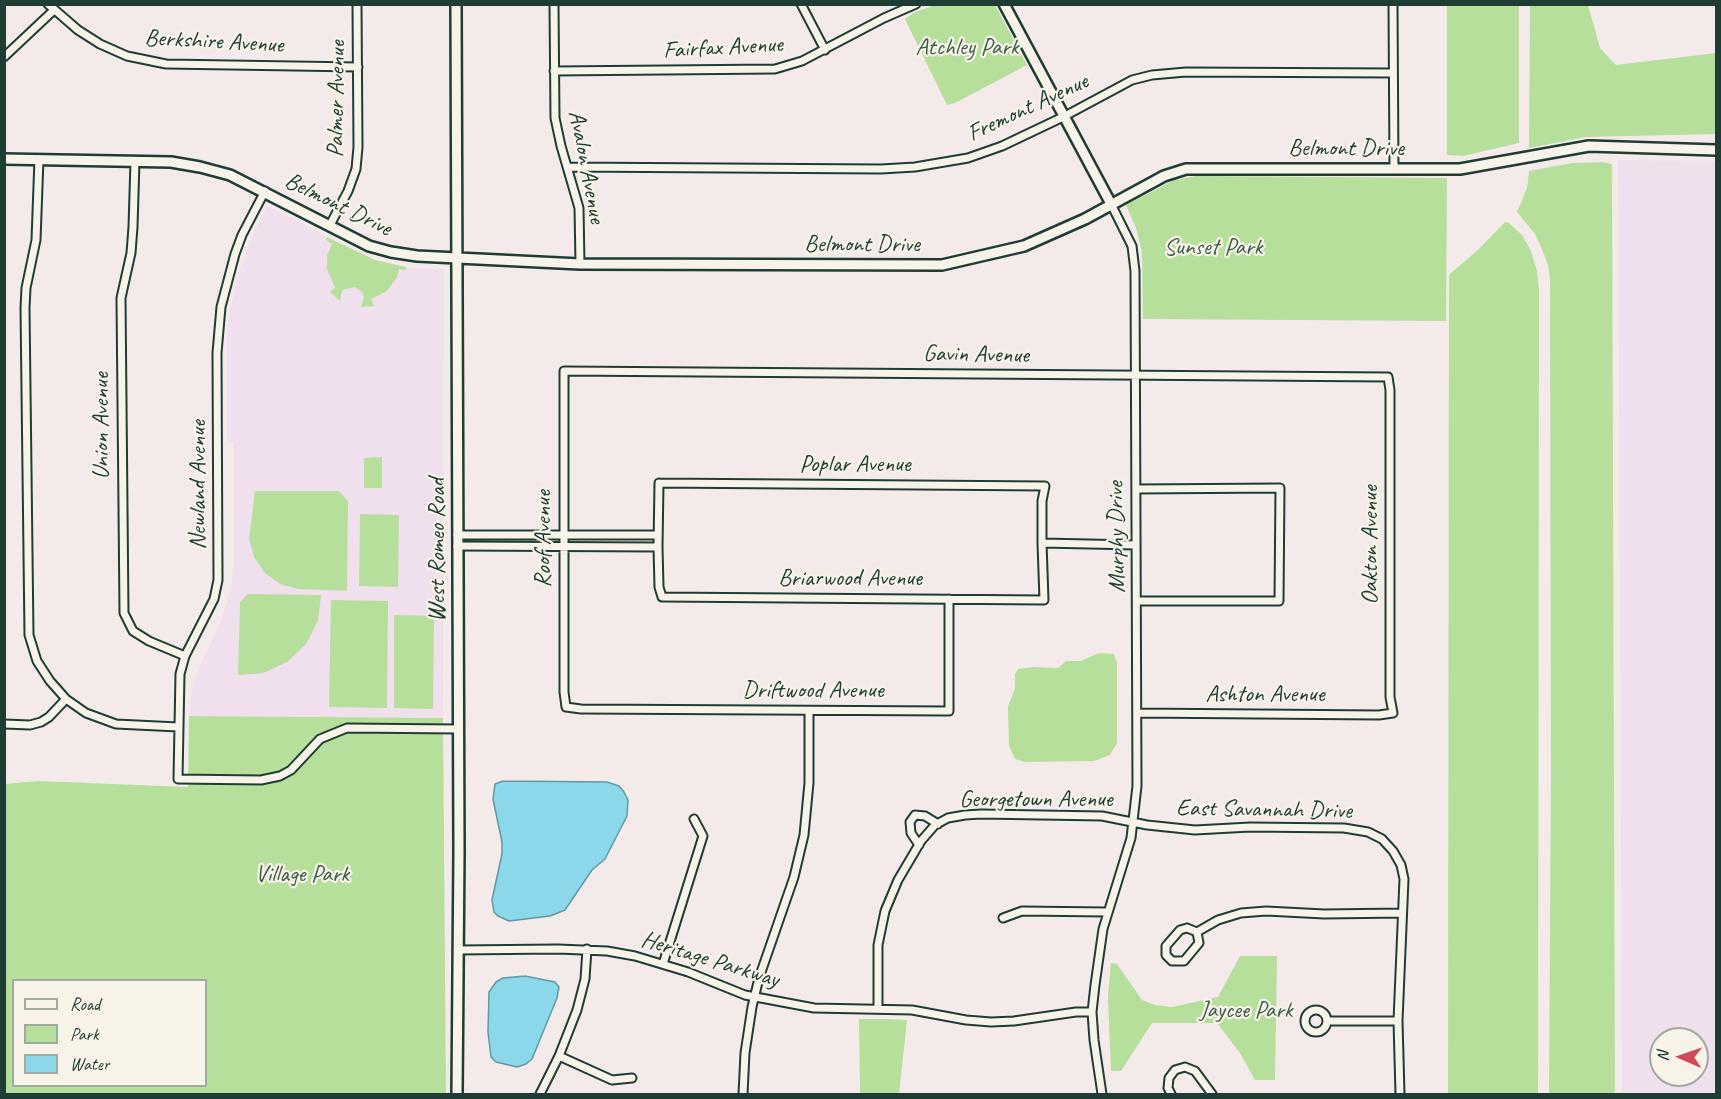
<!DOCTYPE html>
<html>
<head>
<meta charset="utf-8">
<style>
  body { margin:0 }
  #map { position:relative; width:1721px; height:1099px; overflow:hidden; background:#f4eaea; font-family:Caveat,sans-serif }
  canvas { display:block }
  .frame { position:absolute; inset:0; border:6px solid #1f3d34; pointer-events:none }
  .legend { position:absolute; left:12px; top:979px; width:195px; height:108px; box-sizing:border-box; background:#f7f3e8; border:2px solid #a1aaa0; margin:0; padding:8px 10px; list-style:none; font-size:18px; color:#1f3d34 }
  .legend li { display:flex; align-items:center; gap:12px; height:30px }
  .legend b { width:30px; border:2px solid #a1aaa0 }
  .north { position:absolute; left:1649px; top:1027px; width:60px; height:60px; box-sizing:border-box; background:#f7f3e8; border:2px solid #a1aaa0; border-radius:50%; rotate:272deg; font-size:16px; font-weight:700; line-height:24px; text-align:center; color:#1f3d34 }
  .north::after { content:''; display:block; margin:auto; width:21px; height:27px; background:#d1495b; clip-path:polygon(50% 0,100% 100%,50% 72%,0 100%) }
</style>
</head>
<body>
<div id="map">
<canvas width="1721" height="1099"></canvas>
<div class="frame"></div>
<ul class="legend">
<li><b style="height:8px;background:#f7f3e8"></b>Road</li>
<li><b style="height:16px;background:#b6df9b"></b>Park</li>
<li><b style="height:16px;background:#8bd8ea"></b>Water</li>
</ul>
<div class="north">N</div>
</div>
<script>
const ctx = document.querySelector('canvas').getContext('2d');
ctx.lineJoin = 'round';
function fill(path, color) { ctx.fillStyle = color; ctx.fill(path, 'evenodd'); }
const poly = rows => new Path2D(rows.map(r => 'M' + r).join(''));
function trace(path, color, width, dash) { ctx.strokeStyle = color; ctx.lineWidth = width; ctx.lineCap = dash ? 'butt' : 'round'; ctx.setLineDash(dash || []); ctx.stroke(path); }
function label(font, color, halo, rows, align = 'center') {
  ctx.font = font + ' Caveat,sans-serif'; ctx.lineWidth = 4.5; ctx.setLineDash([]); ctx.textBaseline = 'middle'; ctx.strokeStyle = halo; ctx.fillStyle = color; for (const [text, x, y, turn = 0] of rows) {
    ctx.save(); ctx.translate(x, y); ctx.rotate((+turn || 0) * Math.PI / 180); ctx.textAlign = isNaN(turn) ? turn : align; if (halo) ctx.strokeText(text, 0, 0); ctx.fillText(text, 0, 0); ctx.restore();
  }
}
const built = poly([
  [1618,160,1716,161,1716,1094,1622,1094],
  [1661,1039,1697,1039,1697,1075,1661,1075],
  [267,206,382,264,405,268,444,269,443,718,189,716,193,682,222,618,230,592,234,568,234,442,227,442,227,329,236,281,254,232]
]);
const green = poly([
  [936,5,995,5,1027,65,955,103,947,105,905,19,915,12],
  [1447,5,1519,5,1519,143,1463,156,1447,155],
  [1530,5,1588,5,1600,48,1616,65,1716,53,1716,134,1586,137,1529,148],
  [1602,162,1612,164,1615,1094,1549,1094,1551,778,1550,280,1548,265,1542,249,1535,234,1517,212,1527,188,1529,171,1572,163],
  [1196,176,1447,178,1446,321,1143,319,1142,252,1136,228,1126,205,1174,180],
  [1505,222,1509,223,1522,235,1531,251,1537,271,1539,290,1538,1094,1448,1094,1449,277,1450,274,1479,249],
  [327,237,375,260,406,267,406,270,399,269,397,277,387,291,371,299,374,306,361,307,364,297,362,292,355,287,342,290,340,301,330,292,335,288,327,269,327,256,332,244,326,240],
  [382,457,382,488,364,488,364,458],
  [255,491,339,491,348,501,347,591,298,589,280,584,265,573,254,557,249,539],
  [360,514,399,515,398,587,359,586],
  [248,594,321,595,318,621,306,644,287,662,263,673,238,675,240,602],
  [331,600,388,601,387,708,329,707],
  [394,615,434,616,433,709,394,708],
  [1099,653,1114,654,1117,663,1117,743,1110,755,1094,761,1025,762,1015,759,1009,746,1008,706,1015,689,1015,674,1018,669,1033,667,1058,668,1066,661,1081,661],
  [189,716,443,718,446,1094,5,1094,5,784,37,781,188,787],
  [14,980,206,980,206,1086,14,1086],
  [1240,956,1277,956,1275,1080,1255,1080,1240,1053,1217,1023,1152,1023,1121,1071,1111,1071,1108,997,1111,963,1117,964,1142,1000,1155,1005,1172,1007,1218,997],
  [885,1019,907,1020,899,1094,860,1094,859,1019]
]);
const water = poly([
  [503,781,607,782,619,786,624,792,628,800,627,816,605,859,592,870,565,910,550,916,509,921,498,916,494,912,492,900,502,854,502,842,493,799,495,784,503,781],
  [525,976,555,982,559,987,557,998,532,1059,526,1064,517,1067,496,1062,491,1057,488,1032,489,992,496,982,503,978,525,976]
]);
const street = poly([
  [48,4,78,30,100,44,127,56,166,64,358,67],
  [554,4,555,118,561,146,579,208,580,264],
  [801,4,825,50],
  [1393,4,1394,169],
  [4,57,54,10],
  [554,71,775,69,802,61,884,18,916,4],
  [39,159,36,240,26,288,25,308,29,635,37,661,50,681,66,699,86,713,116,724,178,727],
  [135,161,133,227,131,253,121,298,124,613,133,631,149,641,185,656],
  [567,167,881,169,915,167,968,158,1002,146,1063,117,1132,80,1152,75,1186,72,1393,73],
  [265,191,242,235,235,254,221,307,217,353,218,580,214,599,185,656,180,674,178,779,261,780,280,776,291,770,320,739,347,728,458,729],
  [330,225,348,191,356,169,358,147,357,4],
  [659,483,1045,486,1042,501,1042,543,1044,600,662,597,659,587,658,547,659,483],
  [1136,489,1280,488,1279,601,1137,601],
  [457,535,658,535],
  [1042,543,1136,545],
  [457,546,658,547],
  [949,599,949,711,581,709,566,707,564,692,564,371,1388,377,1390,390,1390,697,1393,713,1379,715,1137,713],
  [4,724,30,725,41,722,49,717,66,699],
  [919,845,911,833,910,822,915,815,925,816,938,824],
  [1003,918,1022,911,1107,912],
  [1187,928,1197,932,1199,943,1184,961,1172,961,1166,955,1166,946,1180,930,1187,928],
  [1197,932,1218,920,1241,913,1266,911,1324,914,1402,913],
  [458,950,558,949,607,951,635,956,688,972,745,995,814,1008,912,1010,966,1020,991,1022,1014,1021,1076,1012,1092,1012],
  [663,964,703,836,694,819],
  [878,1008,878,945,885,911,898,880,921,841,935,825,948,818,965,815,981,814,1102,816,1147,825,1195,830,1250,827,1344,828,1368,832,1382,839,1393,851,1401,865,1404,879,1398,1021,1400,1094],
  '1305 1021a11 11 0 1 1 22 0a11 11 0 1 1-22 0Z',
  [1327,1021,1398,1021],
  [559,1056,612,1080,632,1078],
  [540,1094,559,1056,577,1010,585,979,587,949],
  [743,1094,745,1053,752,1007,759,978,794,877,804,835,809,783,809,711],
  [1102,1094,1094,1040,1092,1012,1095,985,1103,929,1131,838,1137,786,1135,271,1132,246,1111,204],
  [1171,1094,1168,1088,1169,1078,1175,1070,1185,1067,1195,1071,1212,1094]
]);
const secondary = poly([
  [456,4,459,852,457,1094],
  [1004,4,1111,204],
  [4,159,171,162,200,167,230,175,369,246,391,252,417,256,580,264,942,265,1024,246,1085,219,1164,176,1186,169,1460,169,1589,146,1716,150]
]);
const streetNames = [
  ["Berkshire Avenue",214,42,3],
  ["Fairfax Avenue",723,48,-3],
  ["Palmer Avenue",337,99,-89],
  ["Fremont Avenue",1028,108,-25],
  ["Belmont Drive",1346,149],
  ["Avalon Avenue",586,167,79],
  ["Belmont Drive",338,205,26],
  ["Belmont Drive",862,245],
  ["Gavin Avenue",976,355,1],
  ["Union Avenue",102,426,-90],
  ["Poplar Avenue",855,465],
  ["Newland Avenue",199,485,-90],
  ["Murphy Drive",1117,537,-91],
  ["Roof Avenue",544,539,-90],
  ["Oakton Avenue",1371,545,-90],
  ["West Romeo Road",438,550,-90],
  ["Briarwood Avenue",850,579],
  ["Driftwood Avenue",813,691],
  ["Ashton Avenue",1265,695],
  ["Georgetown Avenue",1036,800],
  ["East Savannah Drive",1264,810,1],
  ["Heritage Parkway",710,960,17]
];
const parkNames = [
  ["Atchley Park",967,48],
  ["Sunset Park",1213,248],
  ["Village Park",302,875],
  ["Jaycee Park",1246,1011]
];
fill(built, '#f0e0ed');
fill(green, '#b6df9b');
fill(water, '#8bd8ea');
trace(water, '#609aa1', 1.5);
trace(street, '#1f3d34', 11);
trace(secondary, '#1f3d34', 14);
trace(street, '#f7f3e8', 7);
trace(secondary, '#f7f3e8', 9);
label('24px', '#1f3d34', '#f7f3e8', streetNames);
label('24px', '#3d5d49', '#f7f3e8', parkNames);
</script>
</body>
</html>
